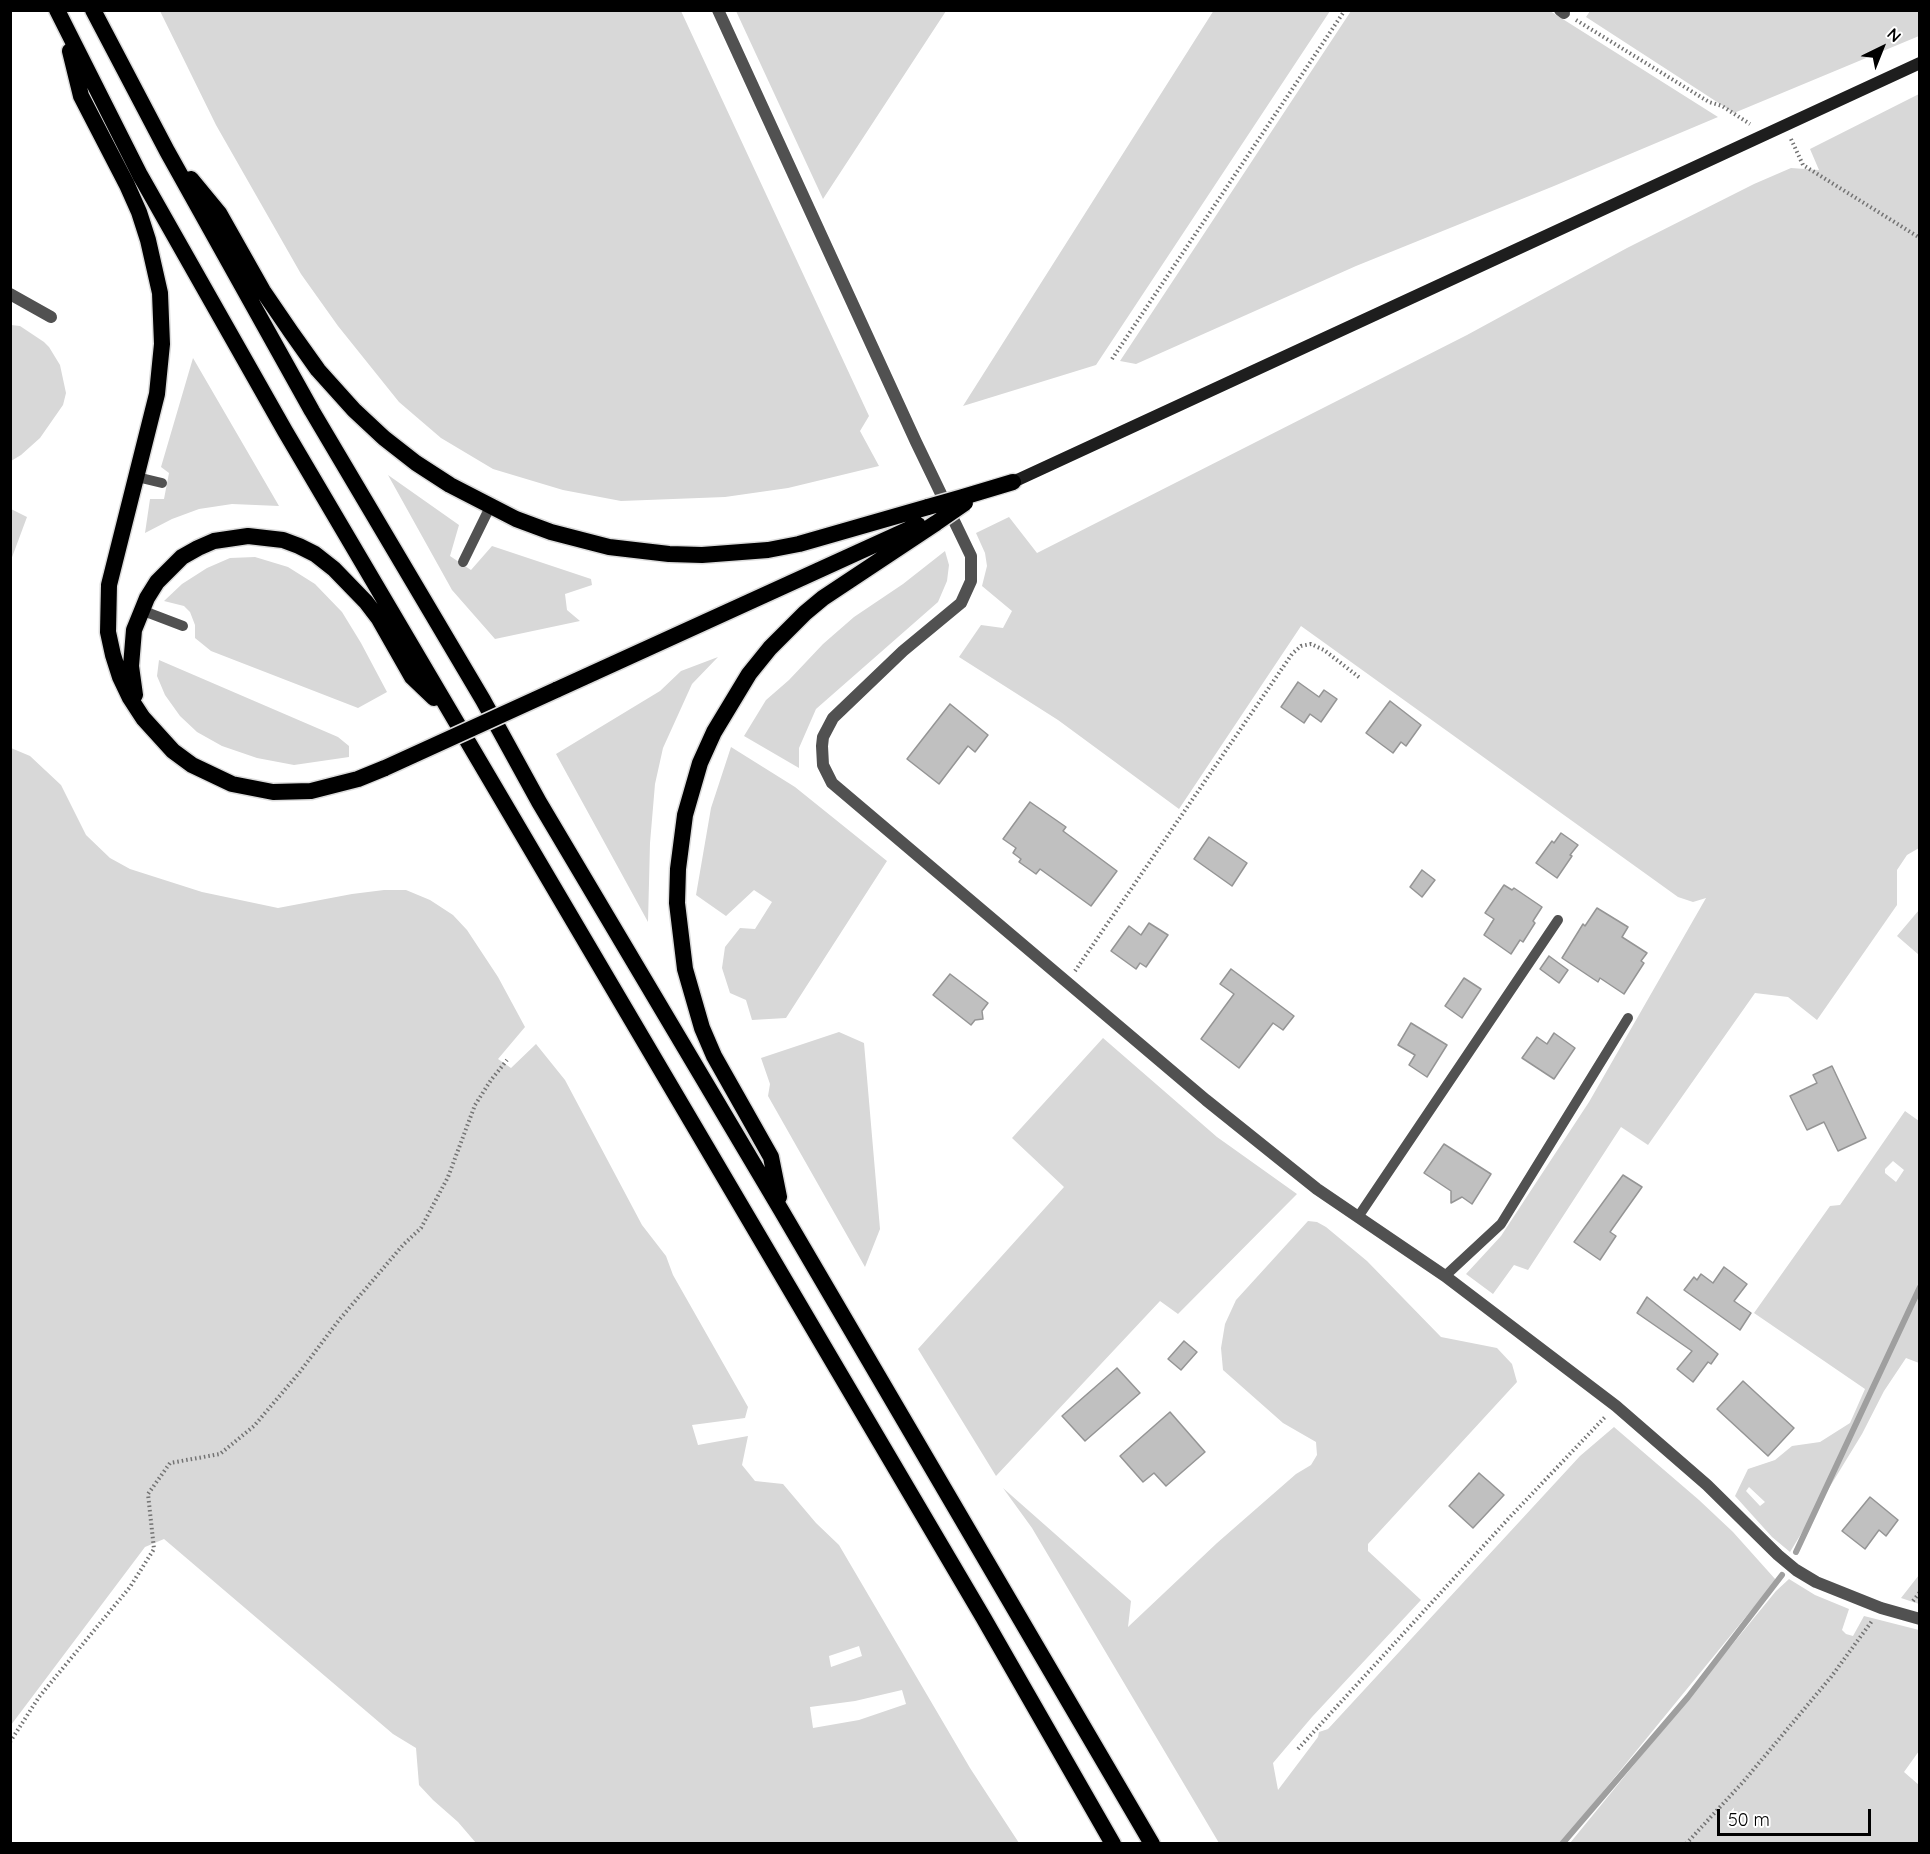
<!DOCTYPE html>
<html>
<head>
<meta charset="utf-8">
<style>
  body { margin:0 }
  #map { position:relative; width:1930px; height:1854px; overflow:hidden; background:#fff; font-family:Quicksand,sans-serif }
  canvas { display:block }
  .frame { position:absolute; inset:0; border:12px solid #000; pointer-events:none }
  .north { position:absolute; left:1852px; top:18px; width:60px; height:60px; -webkit-text-stroke:4px #fff; paint-order:stroke; rotate:43deg; font-size:16px; font-weight:700; line-height:24px; text-align:center; color:#000 }
  .north::after { content:''; display:block; margin:auto; width:21px; height:27px; background:#000; clip-path:polygon(50% 0,100% 100%,50% 72%,0 100%) }
  .scale { position:absolute; left:1717px; top:1809px; width:154px; height:27px; box-sizing:border-box; border:3px solid #000; border-top:0; padding-left:8px; font-size:18px; line-height:21px; white-space:nowrap; color:#000; -webkit-text-stroke:4px #fff; paint-order:stroke }
</style>
</head>
<body>
<div id="map">
<canvas width="1930" height="1854"></canvas>
<div class="frame"></div>
<div class="north">N</div>
<div class="scale">50 m</div>
</div>
<script>
const ctx = document.querySelector('canvas').getContext('2d');
ctx.lineJoin = 'round';
function fill(path, color) { ctx.fillStyle = color; ctx.fill(path, 'evenodd'); }
const poly = rows => new Path2D(rows.map(r => 'M' + r).join(''));
function trace(path, color, width, dash) { ctx.strokeStyle = color; ctx.lineWidth = width; ctx.lineCap = dash ? 'butt' : 'round'; ctx.setLineDash(dash || []); ctx.stroke(path); }
const green = poly([
  [1214,10,1330,11,1096,365,963,406],
  [160,11,681,11,869,416,860,431,879,466,788,488,725,497,621,501,563,490,493,469,441,438,399,402,338,326,301,274,216,125],
  [736,11,946,11,823,199],
  [1351,11,1550,11,1718,117,1554,186,1356,266,1136,364,1120,361],
  [1590,11,1919,11,1919,36,1734,113,1586,17],
  [1919,94,1919,848,1907,855,1897,870,1897,905,1817,1020,1788,997,1755,993,1648,1145,1621,1127,1528,1270,1514,1265,1493,1294,1466,1274,1501,1236,1589,1102,1706,898,1693,902,1678,897,1301,626,1179,809,1058,720,959,657,981,625,1003,628,1012,611,982,586,987,566,985,553,976,533,1009,517,1037,553,1467,335,1627,248,1754,184,1791,168,1819,170,1810,149],
  [11,325,20,326,44,342,49,347,60,365,66,393,63,405,40,438,21,455,11,461],
  [193,358,279,506,232,504,199,509,172,519,145,533,150,499,164,499,169,473,161,467],
  [388,475,459,525,450,556,471,570,492,546,591,579,592,585,565,594,567,610,580,621,495,639,452,590],
  [11,509,27,517,11,560],
  [945,551,949,565,947,581,938,602,816,709,799,748,799,768,744,736,766,700,789,680,823,644,854,617,903,584],
  [255,557,288,567,315,584,342,612,361,643,387,692,358,708,211,651,195,638,195,625,190,612,184,606,164,601,182,584,207,568,230,558],
  [718,657,692,684,663,748,655,784,650,843,648,922,556,754,660,691,681,671],
  [159,660,338,737,349,746,349,757,294,765,257,758,222,746,197,732,180,716,165,695,157,676],
  [731,747,795,787,887,861,786,1018,752,1020,746,1000,730,993,722,968,725,947,740,928,755,929,772,902,754,890,726,916,696,895,711,808],
  [11,748,30,756,61,785,86,835,110,858,130,869,202,892,278,908,352,894,384,890,406,890,430,900,453,915,467,930,498,977,525,1027,498,1059,511,1068,536,1044,565,1080,642,1225,666,1256,673,1275,748,1407,745,1418,692,1425,698,1445,748,1436,742,1465,755,1481,783,1484,816,1523,839,1545,970,1768,1019,1843,476,1843,458,1822,433,1800,419,1785,416,1748,393,1734,164,1539,145,1547,11,1725],
  [859,1646,862,1656,831,1667,829,1656],
  [902,1690,906,1704,859,1720,813,1728,810,1707,855,1701],
  [1919,910,1919,955,1897,936],
  [839,1032,864,1043,880,1229,865,1267,768,1096,770,1084,761,1058],
  [1103,1038,1217,1137,1297,1194,1178,1314,1160,1301,996,1476,918,1349,1064,1187,1012,1138],
  [1905,1111,1919,1121,1919,1363,1906,1358,1884,1391,1862,1434,1790,1552,1772,1537,1735,1496,1748,1469,1775,1460,1792,1446,1820,1442,1850,1423,1865,1389,1754,1313,1830,1206,1840,1205],
  [1893,1161,1904,1170,1896,1182,1885,1173,1885,1169],
  [1749,1487,1765,1502,1760,1506,1746,1491],
  [1308,1221,1317,1222,1326,1227,1367,1261,1441,1337,1497,1348,1512,1364,1517,1382,1368,1544,1368,1551,1421,1600,1312,1717,1273,1763,1278,1790,1318,1737,1319,1732,1328,1729,1580,1456,1614,1427,1699,1500,1733,1532,1776,1580,1561,1843,1219,1843,1032,1528,1003,1488,1131,1601,1128,1627,1217,1543,1296,1474,1311,1465,1317,1455,1316,1442,1283,1423,1223,1370,1221,1348,1225,1324,1236,1300],
  [1919,1575,1919,1604,1901,1598],
  [1789,1579,1815,1595,1849,1609,1842,1630,1846,1634,1853,1636,1864,1616,1919,1630,1919,1751,1904,1772,1919,1785,1919,1843,1570,1843,1776,1591]
]);
const stream = poly([
  [1796,1552,1920,1287],
  [1562,1844,1688,1697,1782,1575]
]);
const building = poly([
  [1298,682,1319,697,1324,690,1337,699,1321,722,1310,714,1304,723,1281,707,1298,682],
  [1390,701,1421,725,1406,746,1401,742,1393,753,1366,733,1390,701],
  [950,704,988,735,975,752,968,746,939,784,907,759,950,704],
  [1030,802,1066,827,1063,831,1117,871,1091,906,1040,869,1036,874,1019,862,1021,859,1013,853,1016,848,1003,839,1030,802],
  [1561,833,1578,845,1570,855,1572,856,1557,878,1536,863,1552,841,1554,843,1561,833],
  [1209,837,1247,863,1232,886,1194,859,1209,837],
  [1422,870,1435,880,1422,897,1410,887,1422,870],
  [1504,885,1512,890,1514,888,1542,907,1533,921,1535,923,1523,942,1520,940,1511,954,1484,935,1494,919,1485,913,1504,885],
  [1597,908,1628,927,1622,937,1647,953,1641,961,1644,963,1624,994,1600,978,1598,982,1562,958,1583,924,1585,926,1597,908],
  [1149,923,1168,935,1146,967,1140,963,1136,969,1111,951,1129,926,1141,935,1149,923],
  [1549,956,1568,970,1559,983,1540,969,1549,956],
  [1231,969,1294,1016,1283,1030,1273,1023,1239,1068,1201,1039,1234,994,1220,984,1231,969],
  [950,974,988,1003,982,1011,983,1019,975,1020,971,1025,933,995,950,974],
  [1464,978,1481,989,1462,1018,1445,1006,1464,978],
  [1411,1023,1447,1045,1427,1077,1409,1065,1415,1055,1398,1045,1411,1023],
  [1554,1033,1575,1048,1554,1079,1522,1058,1537,1037,1547,1044,1554,1033],
  [1832,1066,1866,1138,1838,1151,1824,1122,1807,1130,1790,1096,1817,1083,1813,1075,1832,1066],
  [1444,1144,1491,1174,1472,1204,1462,1197,1451,1203,1451,1191,1424,1173,1444,1144],
  [1623,1175,1642,1187,1610,1232,1616,1236,1600,1260,1574,1242,1623,1175],
  [1724,1267,1747,1284,1734,1301,1751,1313,1740,1330,1684,1290,1694,1277,1697,1280,1701,1274,1713,1283,1724,1267],
  [1647,1297,1718,1354,1711,1364,1708,1362,1693,1382,1677,1369,1692,1351,1637,1313,1647,1297],
  [1184,1341,1197,1352,1181,1370,1168,1359,1184,1341],
  [1117,1368,1140,1393,1085,1441,1062,1416,1117,1368],
  [1743,1381,1794,1428,1768,1456,1717,1409,1743,1381],
  [1170,1412,1205,1452,1166,1486,1154,1473,1143,1482,1120,1456,1170,1412],
  [1479,1473,1504,1495,1473,1528,1449,1506,1479,1473],
  [1870,1497,1898,1520,1886,1536,1879,1530,1865,1549,1842,1531,1870,1497]
]);
const path = poly([
  [1576,20,1709,102,1722,106,1750,124],
  [1791,139,1803,165,1920,238],
  [1112,359,1345,10],
  [1075,971,1292,654,1301,646,1311,644,1324,650,1360,678],
  [1913,1601,1920,1592],
  [10,1742,39,1697,130,1587,154,1549,148,1494,170,1463,220,1454,254,1426,299,1373,339,1320,403,1245,421,1228,448,1177,475,1105,491,1080,507,1060],
  [1298,1749,1509,1518,1605,1417],
  [1686,1844,1743,1782,1831,1677,1872,1621]
]);
const service = poly([
  [137,477,162,483],
  [463,562,490,507],
  [141,610,183,626],
  [1358,1217,1558,920],
  [1445,1276,1501,1224,1628,1018]
]);
const minor = poly([
  [718,10,916,442,971,556,971,581,961,603,903,651,833,718,823,737,822,746,823,765,832,783,1206,1100,1317,1189,1445,1276,1616,1406,1707,1485,1778,1555,1796,1570,1816,1582,1881,1608,1920,1619],
  [1560,10,1564,13],
  [10,294,51,317]
]);
const secondary = poly([
  [1013,482,1920,63]
]);
const trunk = poly([
  [57,10,140,175,285,431,983,1617,1113,1844],
  [93,10,167,151,312,411,483,700,539,802,781,1210,1152,1844],
  [70,51,81,96,127,185,139,212,148,240,160,293,162,344,157,394,109,585,108,632,113,655,120,677,130,698,143,718,173,751,192,765,232,784,273,792,311,791,358,779,385,768],
  [191,179,219,213,263,291,291,332,318,370,354,410,384,438,416,463,450,485,516,519,551,532,609,547,669,554,702,555,768,550,799,544,928,507],
  [963,497,1013,482],
  [556,690,918,525],
  [135,695,131,666,134,630,147,598,157,582,182,557,198,548,214,541,248,536,283,540,299,546,315,554,334,569,366,602,379,619,412,677,434,698],
  [779,1197,771,1157,714,1056,702,1028,685,969,677,903,678,869,685,815,700,763,714,732,749,674,770,648,805,613,823,598,936,523]
]);
const trunkBridge = poly([
  [928,507,963,497],
  [936,523,965,503],
  [385,768,556,690]
]);
fill(green, '#d8d8d8');
trace(stream, '#9f9f9f', 6);
fill(building, '#c0c0c0');
trace(building, '#959595', 1.5);
trace(trunk, '#dbdbdb', 19);
trace(path, '#737373', 4, [1.5, 3]);
trace(service, '#515151', 10);
trace(minor, '#515151', 12);
trace(secondary, '#1e1e1e', 12);
trace(trunk, '#000', 16);
trace(trunkBridge, '#dbdbdb', 19, []);
trace(trunkBridge, '#000', 16);
</script>
</body>
</html>
